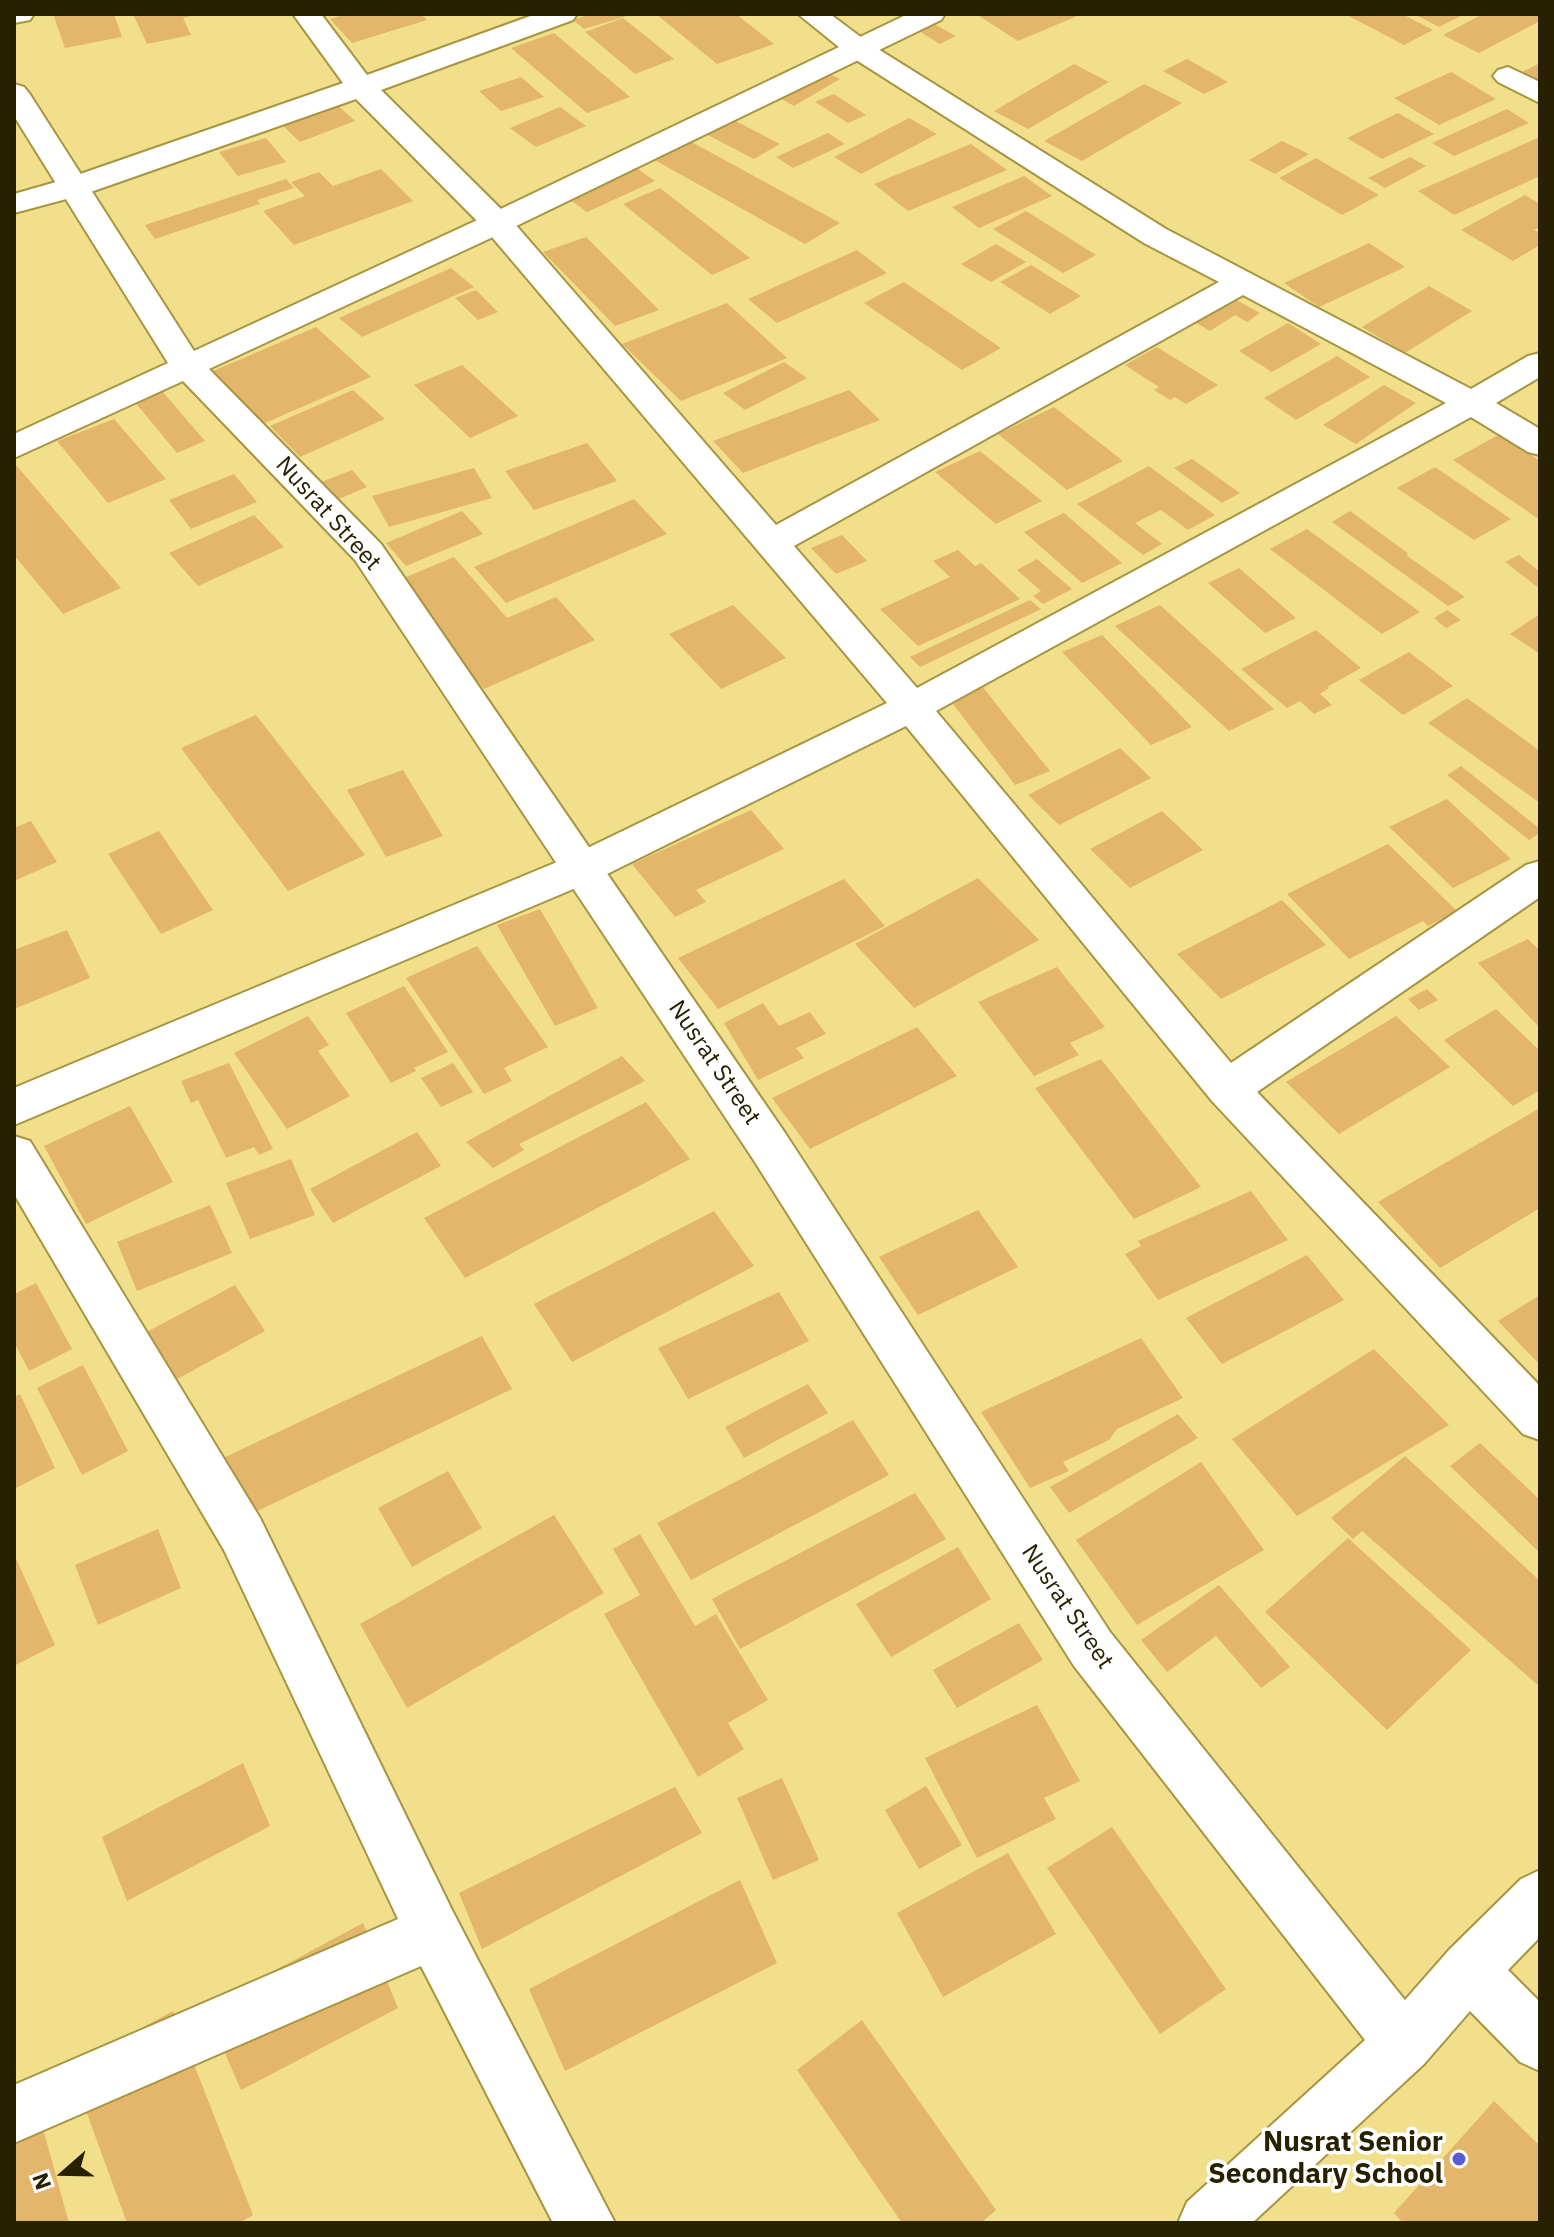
<!DOCTYPE html>
<html>
<head>
<meta charset="utf-8">
<style>
  body { margin:0 }
  #map { position:relative; width:1554px; height:2237px; overflow:hidden; background:#f1df8b; font-family:"IBM Plex Sans",sans-serif }
  canvas { display:block }
  .frame { position:absolute; inset:0; border:16px solid #282100; pointer-events:none }
  .north { position:absolute; left:24px; top:2133px; width:80px; height:80px; -webkit-text-stroke:6px #fff; paint-order:stroke; rotate:250deg; font-size:22px; font-weight:700; line-height:32px; text-align:center; color:#282100 }
  .north::after { content:''; display:block; margin:auto; width:28px; height:36px; background:#282100; clip-path:polygon(50% 0,100% 100%,50% 72%,0 100%) }
</style>
</head>
<body>
<div id="map">
<canvas width="1554" height="2237"></canvas>
<div class="frame"></div>
<div class="north">N</div>
</div>
<script>
const ctx = document.querySelector('canvas').getContext('2d');
ctx.lineJoin = 'round';
function fill(path, color) { ctx.fillStyle = color; ctx.fill(path, 'evenodd'); }
const poly = rows => new Path2D(rows.map(r => 'M' + r).join(''));
function trace(path, color, width, dash) { ctx.strokeStyle = color; ctx.lineWidth = width; ctx.lineCap = dash ? 'butt' : 'round'; ctx.setLineDash(dash || []); ctx.stroke(path); }
function label(font, color, halo, rows, align = 'center') {
  ctx.font = font + ' "IBM Plex Sans",sans-serif'; ctx.lineWidth = 7; ctx.setLineDash([]); ctx.textBaseline = 'middle'; ctx.strokeStyle = halo; ctx.fillStyle = color; for (const [text, x, y, turn = 0] of rows) {
    ctx.save(); ctx.translate(x, y); ctx.rotate((+turn || 0) * Math.PI / 180); ctx.textAlign = isNaN(turn) ? turn : align; if (halo) ctx.strokeText(text, 0, 0); ctx.fillText(text, 0, 0); ctx.restore();
  }
}
const building = poly([
  [53,14,114,14,122,37,65,48],
  [133,14,195,14,195,15,183,18,191,35,147,44],
  [346,14,421,14,427,20,352,43,330,19],
  [591,14,630,14,630,15,584,29,573,20],
  [656,14,736,14,774,44,717,64],
  [976,14,1082,14,1018,41],
  [1345,14,1402,14,1433,30,1404,45],
  [1414,14,1465,14,1439,27],
  [1483,14,1540,14,1540,21,1479,53,1443,35],
  [623,18,674,59,635,74,585,32],
  [934,24,956,36,940,44,919,31],
  [554,33,630,97,587,113,511,48],
  [1187,59,1228,82,1204,94,1163,71],
  [1540,63,1540,88,1516,75],
  [1074,64,1109,82,1028,129,994,111],
  [824,71,840,79,794,106,778,97],
  [1451,72,1496,99,1439,125,1394,98],
  [521,77,544,97,501,111,479,91],
  [1144,84,1182,103,1082,161,1044,141],
  [834,94,866,115,848,123,815,102],
  [334,102,355,121,300,142,279,122],
  [560,107,586,126,536,147,510,128],
  [1507,109,1529,123,1454,156,1432,143],
  [1398,113,1434,134,1382,159,1347,138],
  [728,117,780,144,754,159,702,132],
  [909,118,937,134,861,174,834,157],
  [828,133,845,144,793,168,776,157],
  [1540,137,1540,176,1454,215,1418,191],
  [266,138,286,162,238,176,219,152],
  [688,140,840,223,805,244,653,159],
  [1282,141,1309,154,1275,174,1249,160],
  [971,144,1007,170,908,211,874,184],
  [1410,157,1426,166,1385,188,1368,178],
  [1316,158,1379,195,1342,215,1279,178],
  [634,166,655,181,587,212,566,197],
  [381,169,413,201,294,245,263,211,305,196,291,182,319,172,333,186],
  [1024,176,1052,196,979,228,952,207],
  [286,179,294,188,257,200,260,204,155,239,145,225],
  [660,188,750,258,712,275,623,204],
  [1525,195,1540,204,1540,227,1534,230,1540,233,1540,245,1513,261,1461,230],
  [1026,211,1096,255,1063,273,993,229],
  [586,237,659,310,615,326,543,252],
  [1369,243,1405,267,1319,307,1284,283],
  [996,244,1026,262,991,282,961,264],
  [857,250,887,273,777,323,748,299],
  [1031,265,1081,296,1050,314,1000,282],
  [451,268,474,287,362,337,339,318],
  [904,282,1001,348,962,370,864,303],
  [1429,286,1472,311,1405,353,1362,327],
  [476,290,498,312,478,320,455,298],
  [1231,297,1260,313,1247,322,1235,315,1210,331,1193,321],
  [727,303,787,358,681,401,622,344],
  [1288,323,1321,344,1272,372,1239,351],
  [316,327,371,377,258,426,206,374],
  [1157,347,1218,385,1186,404,1175,397,1170,400,1154,390,1159,387,1125,365],
  [1337,356,1370,377,1296,420,1264,398],
  [784,362,807,378,745,410,723,393],
  [462,365,518,416,470,438,414,385],
  [1384,385,1416,403,1356,444,1323,425],
  [353,390,385,419,300,457,270,426],
  [849,390,880,420,743,473,713,441],
  [162,391,205,441,177,453,134,401],
  [1054,407,1123,461,1067,490,998,434],
  [114,419,166,479,108,503,57,441],
  [1500,434,1540,461,1540,520,1453,460],
  [587,443,617,481,534,510,505,471],
  [980,451,1042,501,996,524,935,472],
  [1192,459,1240,493,1222,503,1174,468],
  [17,466,121,588,63,614,14,555,14,467],
  [1149,466,1215,515,1188,530,1161,510,1135,523,1162,544,1143,555,1077,504],
  [1435,467,1511,519,1474,540,1397,488],
  [474,468,492,498,389,527,372,496],
  [352,470,367,487,327,504,311,486],
  [234,474,257,502,191,529,169,500],
  [634,499,667,534,506,603,474,567],
  [462,511,483,534,406,566,386,543],
  [1350,511,1409,554,1406,555,1465,597,1448,606,1332,522],
  [1064,513,1122,563,1082,583,1024,532],
  [254,515,284,547,198,586,169,553],
  [1307,529,1420,612,1382,634,1270,549],
  [842,535,867,561,836,574,811,548],
  [958,550,975,566,981,563,1020,599,918,646,880,609,950,577,933,561],
  [1519,555,1540,572,1540,589,1505,562],
  [454,557,507,618,556,597,595,640,484,689,394,582],
  [1037,559,1072,589,1043,604,1033,596,1041,591,1017,570],
  [1239,568,1296,618,1265,633,1208,583],
  [1030,600,1041,609,920,667,910,657],
  [733,605,786,658,721,689,669,634],
  [1160,605,1274,709,1229,731,1115,626],
  [1447,610,1461,620,1446,628,1434,618],
  [1540,614,1540,654,1510,634],
  [1316,630,1361,668,1327,687,1329,688,1320,694,1332,705,1314,714,1300,701,1287,708,1241,669],
  [1102,635,1192,727,1151,745,1062,652],
  [1409,652,1453,686,1403,715,1359,680],
  [983,687,1004,714,1050,771,1015,785,953,704],
  [1467,698,1540,751,1540,803,1428,723],
  [256,715,365,855,288,891,181,748],
  [1120,748,1151,778,1059,825,1028,795],
  [1461,766,1540,829,1540,833,1529,840,1447,775],
  [403,770,443,836,386,857,347,790],
  [1447,799,1511,859,1453,888,1389,827],
  [751,810,784,849,696,890,706,902,675,917,632,864],
  [1162,811,1203,850,1130,888,1090,849],
  [31,821,57,862,14,881,14,828],
  [159,831,213,910,161,934,108,854],
  [1388,844,1457,911,1428,926,1423,921,1349,959,1287,894],
  [978,878,1039,940,914,1008,855,944],
  [844,879,885,926,718,1009,678,958],
  [1282,900,1326,945,1221,999,1177,954],
  [540,909,598,1008,555,1026,497,925],
  [67,930,90,978,14,1009,14,950],
  [1528,939,1540,951,1540,1028,1478,963],
  [477,946,548,1047,504,1068,512,1081,484,1094,406,978],
  [1057,967,1105,1027,1070,1043,1079,1055,1034,1076,978,1002],
  [404,986,448,1052,414,1068,416,1071,391,1083,346,1013],
  [1427,989,1438,1000,1419,1010,1408,999],
  [763,1003,779,1026,810,1012,826,1034,796,1048,804,1058,758,1080,724,1023],
  [1496,1009,1540,1051,1540,1090,1513,1106,1444,1040],
  [308,1016,329,1045,318,1051,350,1096,287,1129,234,1053],
  [1396,1016,1450,1067,1339,1134,1286,1082],
  [917,1027,957,1076,810,1149,772,1098],
  [622,1056,645,1081,519,1144,524,1150,493,1168,466,1142],
  [1101,1059,1201,1187,1134,1219,1035,1088],
  [229,1063,273,1149,259,1155,254,1147,226,1158,198,1100,191,1103,181,1081],
  [453,1063,473,1092,441,1107,421,1078],
  [646,1102,690,1159,465,1278,424,1218],
  [130,1106,173,1182,86,1224,44,1146],
  [1540,1108,1540,1208,1440,1268,1378,1202],
  [417,1132,441,1166,333,1223,310,1189],
  [291,1159,315,1215,250,1239,226,1183],
  [1251,1191,1288,1240,1158,1300,1125,1254,1141,1246,1138,1241],
  [210,1205,232,1253,137,1291,117,1242],
  [978,1210,1018,1267,918,1315,879,1257],
  [714,1211,754,1266,572,1362,534,1304],
  [1307,1255,1344,1300,1222,1364,1186,1318],
  [36,1283,72,1349,29,1371,14,1342,14,1294],
  [235,1285,265,1331,170,1383,141,1335],
  [779,1292,809,1341,688,1399,658,1348],
  [1540,1295,1540,1365,1498,1321],
  [482,1336,512,1389,247,1516,221,1459],
  [1141,1338,1183,1398,1117,1429,1109,1440,1063,1462,1069,1471,1030,1488,981,1412],
  [1374,1349,1449,1425,1297,1516,1232,1439],
  [83,1365,128,1451,82,1475,37,1388],
  [808,1384,828,1413,744,1458,725,1427],
  [20,1394,55,1468,14,1489,14,1397],
  [1178,1414,1198,1438,1069,1513,1050,1487],
  [853,1420,889,1475,691,1580,657,1523],
  [1480,1443,1540,1500,1540,1553,1450,1466],
  [1405,1456,1540,1581,1540,1687,1362,1531,1353,1539,1331,1518],
  [1201,1462,1264,1550,1137,1625,1076,1540],
  [448,1471,482,1528,412,1567,378,1508],
  [915,1493,946,1539,740,1649,712,1599],
  [554,1515,604,1593,407,1708,360,1624],
  [158,1529,181,1588,98,1625,75,1565],
  [640,1534,695,1626,716,1614,768,1700,728,1723,744,1749,698,1777,604,1614,640,1595,613,1549],
  [1348,1538,1471,1650,1387,1730,1265,1612],
  [958,1547,991,1599,891,1657,856,1604],
  [14,1554,55,1645,14,1666],
  [1219,1585,1290,1667,1261,1688,1216,1636,1167,1672,1141,1640],
  [1019,1623,1043,1660,957,1708,933,1670],
  [1037,1705,1080,1781,1044,1798,1056,1819,977,1858,925,1758],
  [243,1763,270,1826,127,1901,102,1837],
  [782,1778,819,1860,773,1880,737,1798],
  [926,1786,962,1845,919,1869,885,1810],
  [675,1787,702,1833,482,1949,459,1893],
  [1112,1827,1226,1989,1160,2034,1047,1868],
  [1008,1853,1056,1934,943,1997,897,1913],
  [740,1880,777,1963,565,2071,529,1989],
  [363,1923,398,2008,241,2090,205,2008],
  [173,2011,253,2215,239,2223,127,2223,70,2067],
  [862,2020,996,2210,981,2223,902,2223,797,2070],
  [32,2089,69,2223,14,2223,14,2098],
  [1494,2101,1540,2146,1540,2223,1403,2223,1394,2213]
]);
const street = poly([
  [14,14,34,14,30,20,14,23,14,14],
  [293,14,321,14,367,75,536,14,577,14,573,20,381,90,508,216,776,525,1219,282,1144,243,850,56,798,14,830,14,870,44,1166,229,1471,389,1528,356,1540,353,1540,377,1496,403,1540,429,1540,455,1528,452,1471,417,936,711,1231,1063,1526,865,1540,861,1540,897,1257,1092,1540,1386,1540,1440,1523,1434,1212,1101,906,726,597,879,14,1125,14,1088,569,857,887,703,486,230,356,99,85,194,14,213,14,194,63,180,343,83,293,14],
  [1243,295,1446,403,917,688,794,546,1243,295],
  [1508,67,1540,82,1540,103,1498,82,1493,76,1498,70,1508,67],
  [14,1136,30,1141,260,1518,453,1912,615,2223,553,2223,421,1966,14,2143,14,2085,398,1919,224,1550,14,1194,14,1136],
  [1540,1870,1540,1937,1508,1970,1540,2002,1540,2071,1520,2062,1470,2011,1424,2064,1404,2073,1384,2064,1375,2044,1384,2024,1449,1950,1521,1879,1540,1870]
]);
const secondary = poly([
  [908,14,945,14,941,20,508,230,209,369,381,544,785,1133,1110,1632,1424,2024,1433,2044,1424,2064,1252,2223,1178,2223,1187,2202,1365,2040,1074,1666,753,1159,355,560,183,381,14,458,14,434,168,363,14,116,14,84,24,87,29,93,194,351,486,216,908,14]
]);
const markers = [
  [1459,2159,8,"#595bd2"]
];
const streetNames = [
  ["Nusrat Street",328,514,48],
  ["Nusrat Street",714,1063,56],
  ["Nusrat Street",1067,1607,56]
];
const nearPoinames = [
  ["Nusrat Senior",1443,2143],
  ["Secondary School",1443,2175]
];
fill(building, '#e4b66c');
trace(street, '#a69541', 4);
trace(secondary, '#a69541', 4);
fill(street, '#fff');
fill(secondary, '#fff');
for (const [x, y, r, color] of markers) { const dot = new Path2D(); dot.arc(x, y, r, 0, 2 * Math.PI); ctx.fillStyle = color; ctx.fill(dot); trace(dot, '#fff', 3); }
label('24px', '#282100', '#fff', streetNames);
label('bold 28px', '#282100', '#fff', nearPoinames, 'right');
</script>
</body>
</html>
